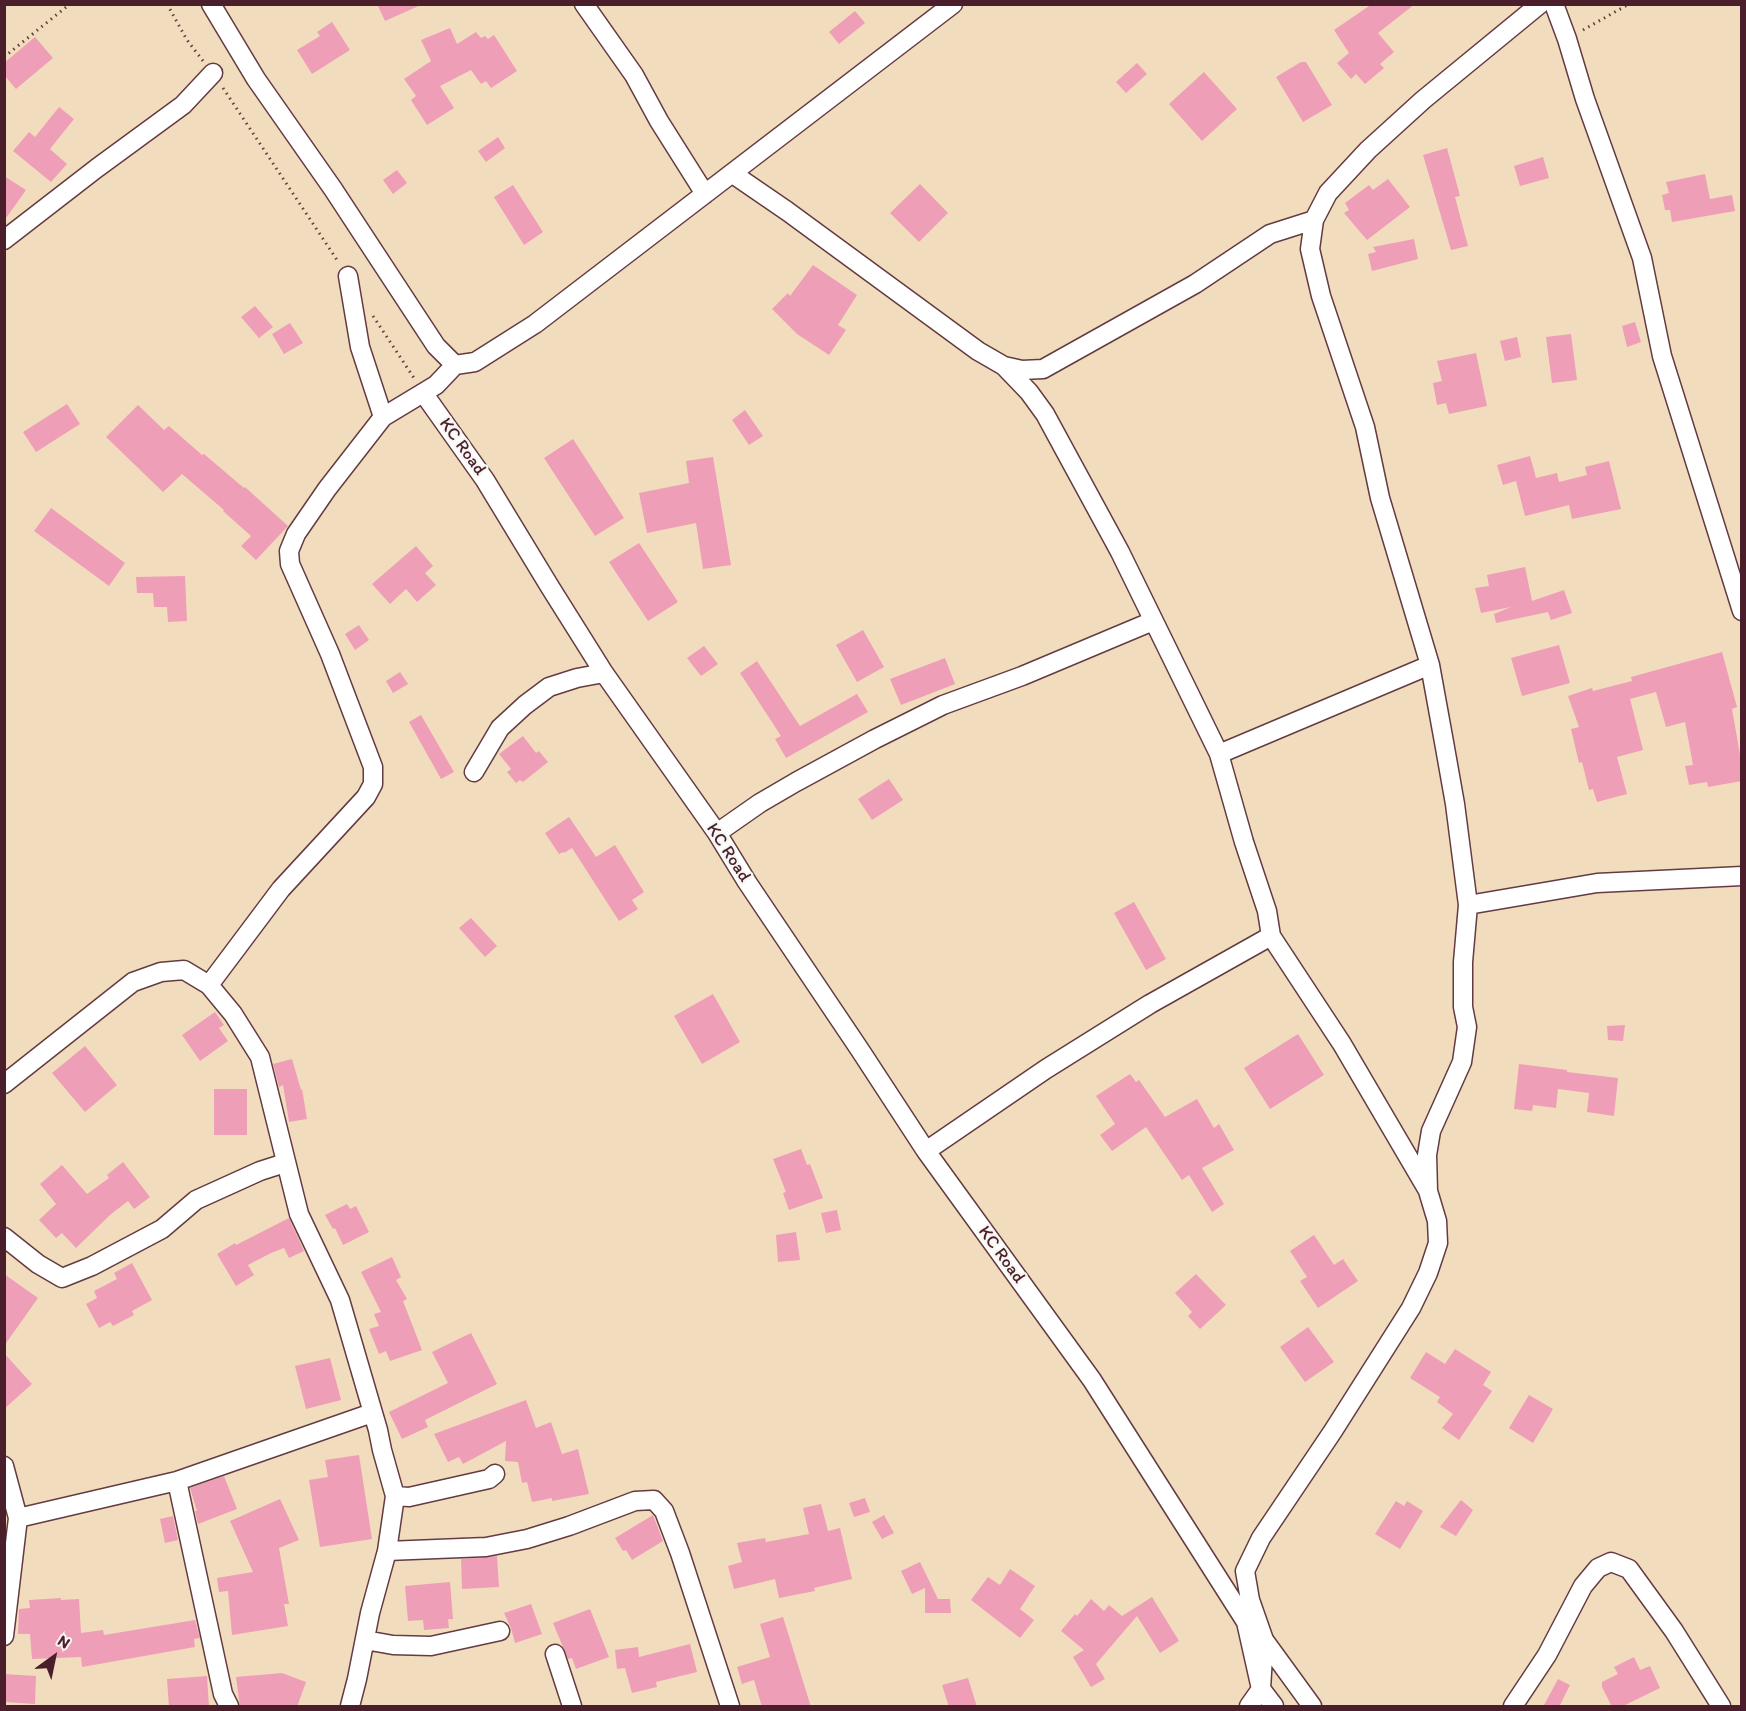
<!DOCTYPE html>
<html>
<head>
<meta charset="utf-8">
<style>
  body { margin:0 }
  #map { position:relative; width:1746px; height:1711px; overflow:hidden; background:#f2dcbe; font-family:Itim,sans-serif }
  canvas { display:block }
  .frame { position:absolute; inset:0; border:6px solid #4a1f2b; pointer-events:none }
  .north { position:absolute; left:24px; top:1627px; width:60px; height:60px; -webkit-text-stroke:4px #f6f6f2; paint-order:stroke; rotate:33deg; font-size:16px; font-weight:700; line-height:24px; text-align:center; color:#4a1f2b }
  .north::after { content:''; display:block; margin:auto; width:21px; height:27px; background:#4a1f2b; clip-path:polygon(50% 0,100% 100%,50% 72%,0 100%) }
</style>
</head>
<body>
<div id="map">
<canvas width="1746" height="1711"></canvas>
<div class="frame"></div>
<div class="north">N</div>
</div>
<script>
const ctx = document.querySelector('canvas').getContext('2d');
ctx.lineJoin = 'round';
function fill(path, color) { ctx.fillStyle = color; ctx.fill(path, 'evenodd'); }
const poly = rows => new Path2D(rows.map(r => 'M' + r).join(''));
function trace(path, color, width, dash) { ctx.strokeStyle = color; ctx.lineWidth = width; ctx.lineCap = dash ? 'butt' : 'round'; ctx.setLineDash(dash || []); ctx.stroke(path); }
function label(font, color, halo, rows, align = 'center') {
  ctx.font = font + ' Itim,sans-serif'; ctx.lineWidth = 4.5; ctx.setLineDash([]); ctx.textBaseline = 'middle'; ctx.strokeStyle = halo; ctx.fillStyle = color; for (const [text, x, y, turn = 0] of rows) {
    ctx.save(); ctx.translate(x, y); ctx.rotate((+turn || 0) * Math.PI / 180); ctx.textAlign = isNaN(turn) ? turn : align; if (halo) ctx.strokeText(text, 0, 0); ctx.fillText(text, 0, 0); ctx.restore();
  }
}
const building = poly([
  [377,4,423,4,385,21],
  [1372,4,1415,4,1378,33,1394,52,1380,64,1384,68,1365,84,1356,74,1351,79,1337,63,1349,53,1334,30],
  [855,11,865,23,839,44,829,32],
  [332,22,350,50,312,74,297,50,320,36,317,32],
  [450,28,457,44,476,32,481,38,485,36,488,39,494,35,517,71,491,88,486,81,481,84,471,70,440,86,454,108,427,125,411,100,416,96,404,79,431,61,421,40],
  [35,37,53,58,16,89,4,75,4,63],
  [1301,62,1306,62,1332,105,1303,122,1276,77],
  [1137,63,1147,74,1126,93,1116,82],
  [1204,72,1237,109,1202,141,1169,104],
  [59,107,74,119,50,149,67,164,51,182,13,151,29,132,35,137],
  [498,137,505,148,486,162,478,151],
  [1447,148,1460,196,1455,197,1468,246,1451,250,1423,155],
  [1543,157,1549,178,1520,186,1514,166],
  [397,170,407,183,393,194,383,180],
  [1705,174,1710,199,1732,195,1735,211,1672,222,1670,210,1665,210,1662,195,1669,193,1666,182],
  [4,176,26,190,4,221],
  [1388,179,1410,207,1367,240,1344,213,1349,210,1345,203,1369,185,1373,190],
  [920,184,948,213,919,242,890,213],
  [513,185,543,232,524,245,494,197],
  [1414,239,1418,259,1372,271,1368,254,1376,252,1373,247],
  [813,265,857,295,838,325,846,330,829,355,797,334,772,309,788,293,790,296],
  [255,306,273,327,259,338,241,317],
  [1635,322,1641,342,1627,347,1622,326],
  [290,323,303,343,284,354,272,334],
  [1571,334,1577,380,1552,383,1546,337],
  [1517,337,1521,357,1505,361,1500,341],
  [1476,353,1487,406,1449,414,1446,403,1437,405,1433,383,1442,381,1437,361],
  [67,404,80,424,36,452,23,432],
  [138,405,164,430,169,426,202,455,204,454,244,488,245,487,288,526,256,560,241,546,251,536,223,511,224,510,182,474,163,492,106,437],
  [745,410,763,436,749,445,732,420],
  [573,439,624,518,595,536,544,458],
  [1530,456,1536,478,1557,473,1559,482,1587,475,1585,467,1609,461,1621,509,1572,519,1569,505,1525,516,1516,481,1503,485,1497,465],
  [713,457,731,565,703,569,696,523,647,533,639,493,689,483,686,461],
  [51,508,125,563,109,586,34,531],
  [639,543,678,602,648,621,609,562],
  [416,546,433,566,425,573,436,585,417,602,406,589,390,604,372,584],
  [1525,567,1532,601,1564,590,1572,613,1551,620,1548,612,1496,623,1494,614,1511,607,1481,613,1475,588,1489,586,1487,575],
  [185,576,187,621,168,622,167,607,154,607,153,593,137,593,136,577],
  [359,625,369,640,355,650,345,634],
  [863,630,884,667,857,682,836,645],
  [1559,645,1570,683,1522,696,1511,658],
  [704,646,718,664,701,676,687,658],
  [1722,652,1737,707,1732,709,1742,766,1742,781,1708,787,1707,782,1689,785,1685,766,1693,765,1685,722,1666,727,1656,692,1630,699,1643,750,1617,757,1627,794,1597,802,1593,789,1589,790,1582,762,1579,763,1571,729,1579,727,1568,696,1592,688,1593,691,1632,681,1631,677],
  [945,658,955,684,901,705,890,679],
  [757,661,800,726,857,694,868,712,786,758,775,739,781,736,740,673],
  [400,672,408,684,393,693,386,681],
  [421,715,454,772,441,779,409,722],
  [523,736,536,753,539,751,548,762,523,782,520,780,516,783,507,772,511,769,499,754],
  [889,779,903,800,872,820,858,799],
  [569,817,596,857,615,845,644,892,632,900,638,909,619,921,572,848,564,853,563,852,559,854,545,833],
  [1134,902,1166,959,1146,970,1114,913],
  [471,918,497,946,485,957,459,928],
  [713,994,740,1042,702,1064,674,1016],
  [215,1012,224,1025,219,1028,228,1041,200,1061,182,1035],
  [1625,1025,1623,1041,1608,1040,1607,1026],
  [1298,1034,1324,1075,1270,1109,1244,1068],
  [85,1046,117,1085,85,1112,52,1073],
  [292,1059,301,1090,302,1089,307,1119,289,1122,283,1085,279,1087,273,1064],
  [1519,1064,1567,1070,1567,1072,1618,1078,1614,1116,1587,1112,1589,1093,1558,1089,1556,1108,1533,1105,1532,1111,1514,1109],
  [1130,1074,1136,1082,1139,1080,1165,1117,1197,1099,1214,1128,1219,1124,1234,1150,1202,1168,1224,1204,1212,1212,1189,1175,1182,1180,1146,1127,1112,1151,1100,1135,1115,1124,1096,1096],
  [214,1089,247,1089,247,1135,214,1135],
  [801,1149,807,1165,810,1164,823,1198,789,1210,783,1193,786,1192,773,1159],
  [123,1162,150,1197,134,1209,128,1201,110,1215,76,1248,62,1233,56,1238,39,1220,56,1204,40,1184,62,1165,87,1194,109,1178,107,1175],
  [347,1204,350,1209,356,1206,369,1232,343,1245,335,1228,333,1229,325,1215],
  [837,1210,841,1230,826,1233,821,1213],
  [289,1218,304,1251,289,1258,284,1248,271,1253,248,1265,254,1275,236,1286,217,1254,235,1243,236,1245],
  [796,1232,800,1260,778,1262,776,1235],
  [1314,1235,1334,1265,1343,1259,1358,1281,1318,1308,1300,1281,1307,1277,1290,1251],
  [392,1257,401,1277,396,1280,407,1299,403,1301,422,1350,390,1361,386,1351,379,1354,369,1329,379,1326,374,1314,381,1312,361,1272],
  [132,1263,152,1300,132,1311,134,1315,113,1326,110,1322,99,1328,86,1304,97,1298,94,1291,117,1279,114,1273],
  [4,1274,38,1298,4,1346],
  [1196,1274,1226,1305,1200,1329,1188,1316,1192,1312,1175,1293],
  [1308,1327,1334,1362,1305,1382,1280,1347],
  [471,1333,497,1384,425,1420,428,1427,402,1439,389,1412,448,1383,432,1352],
  [1455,1349,1491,1372,1483,1385,1492,1391,1459,1440,1442,1428,1453,1414,1437,1402,1440,1397,1410,1378,1426,1352,1445,1364],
  [4,1353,32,1384,4,1409],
  [330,1358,341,1400,306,1409,295,1366],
  [1529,1395,1553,1409,1533,1443,1509,1428],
  [526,1400,536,1428,551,1422,562,1454,578,1449,589,1494,552,1501,552,1498,532,1502,527,1482,522,1483,518,1462,505,1461,506,1441,463,1464,459,1457,448,1462,434,1434],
  [359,1455,372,1539,320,1547,309,1480,328,1477,325,1460],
  [224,1476,237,1509,198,1524,195,1511,197,1511,190,1488],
  [865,1498,870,1512,854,1517,849,1503],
  [280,1499,299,1540,279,1548,289,1604,284,1604,288,1626,232,1635,228,1591,219,1592,217,1578,253,1572,230,1521],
  [1461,1500,1473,1510,1456,1536,1440,1527],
  [1396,1501,1404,1506,1407,1501,1423,1511,1400,1549,1375,1534],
  [821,1504,828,1531,840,1528,852,1579,814,1588,815,1591,779,1598,775,1579,734,1589,728,1566,742,1562,737,1543,765,1538,766,1542,809,1534,803,1508],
  [653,1515,663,1541,632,1560,626,1550,623,1551,615,1538],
  [884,1515,894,1533,882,1539,872,1522],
  [173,1516,178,1540,165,1543,160,1519],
  [497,1556,499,1587,462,1589,461,1559],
  [920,1562,938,1599,950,1599,951,1613,925,1613,925,1588,912,1594,901,1571],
  [1010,1569,1035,1586,1020,1609,1034,1620,1020,1638,971,1600,988,1577,1000,1585],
  [450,1582,453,1619,448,1619,449,1628,424,1630,423,1620,408,1621,405,1586],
  [1152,1597,1179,1641,1160,1653,1137,1616,1096,1664,1105,1679,1091,1687,1073,1657,1084,1650,1061,1631,1075,1614,1077,1616,1091,1599,1104,1611,1109,1605,1122,1616],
  [61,1598,61,1600,79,1599,81,1633,103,1630,104,1635,195,1620,200,1638,194,1639,195,1647,82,1667,81,1657,32,1659,30,1634,18,1634,19,1609,30,1608,29,1600],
  [531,1604,542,1634,515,1643,511,1628,504,1613],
  [590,1609,609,1657,576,1669,572,1658,568,1659,553,1623],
  [783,1617,811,1707,762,1707,754,1680,742,1684,737,1667,770,1657,760,1624],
  [690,1644,697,1672,656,1682,657,1687,632,1693,625,1668,617,1669,615,1650,638,1647,639,1657],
  [1634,1657,1640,1670,1650,1666,1660,1688,1621,1707,1612,1707,1602,1687,1602,1682,1618,1674,1614,1667],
  [282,1673,306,1682,297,1707,240,1707,236,1677],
  [4,1674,36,1676,35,1704,4,1702],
  [207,1676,209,1707,169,1707,167,1679],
  [968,1678,977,1707,949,1707,942,1685],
  [1558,1679,1570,1685,1559,1707,1543,1707]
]);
const path = poly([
  [167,4,187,40,203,61],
  [1583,30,1629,4],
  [4,57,70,4],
  [223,88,339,263],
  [373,316,414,378]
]);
const street = poly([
  [211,4,256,79,333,189,436,346,455,365,475,362,535,324,953,4],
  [584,4,634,75,659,121,705,194],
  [1554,4,1567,39,1585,99,1642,258,1662,356,1742,611],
  [733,174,787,211,978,351,1004,366,1029,392,1045,414,1120,552,1219,754,1244,842,1267,911,1271,936,1342,1044,1427,1189],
  [4,240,97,168,183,105,213,73],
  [348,276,360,347,383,417],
  [1004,366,1022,370,1043,369,1195,284,1270,234,1314,220],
  [424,394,485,480,550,587,604,673,717,833,747,882,860,1050,926,1151,1092,1380,1246,1622,1261,1689,1274,1706],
  [1219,754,1430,665],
  [474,772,500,728,525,705,549,687,577,678,604,673],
  [717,833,760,803,796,782,875,739,943,705,1022,676,1153,621],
  [1468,905,1597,883,1742,876],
  [209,985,281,889,366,797,373,784,373,767,330,654,290,564,289,551,296,534,327,489,383,417,436,385,455,365],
  [4,1084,133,982,161,972,184,970,209,985,233,1014,260,1057,299,1214,340,1300,378,1430,382,1450,395,1496,387,1551,370,1613,357,1679,350,1706],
  [926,1151,1046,1069,1150,1004,1271,936],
  [4,1237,38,1264,62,1278,92,1266,162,1229,196,1200,260,1171,285,1163],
  [4,1466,18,1518,4,1636],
  [177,1481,223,1694,229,1706],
  [395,1496,409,1497,489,1479,495,1474],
  [18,1518,177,1481,372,1413],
  [387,1551,486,1547,527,1539,569,1526,635,1501,654,1500,664,1511,680,1553,730,1706],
  [365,1640,393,1645,431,1646,500,1631],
  [1264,1640,1312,1706],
  [555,1654,572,1706],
  [1249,1706,1261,1689,1264,1640,1250,1600,1245,1571,1261,1538,1333,1431,1411,1308,1428,1273,1438,1243,1437,1221,1428,1191,1427,1155,1431,1131,1462,1062,1467,1027,1463,1007,1463,962,1468,905,1455,804,1444,742,1430,665,1380,498,1365,427,1321,296,1310,249,1314,220,1328,193,1368,150,1423,100,1540,4],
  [1513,1706,1547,1655,1583,1586,1598,1568,1611,1562,1629,1569,1674,1631,1721,1706]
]);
const streetNames = [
  ["KC Road",462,447,54],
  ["KC Road",728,853,57],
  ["KC Road",1001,1255,54]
];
fill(building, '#ef9eb7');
trace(street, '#633b41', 21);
trace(path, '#633b41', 3, [1.5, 4.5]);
trace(street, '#fff', 18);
label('18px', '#4a1f2b', '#f6f6f2', streetNames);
</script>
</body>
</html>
